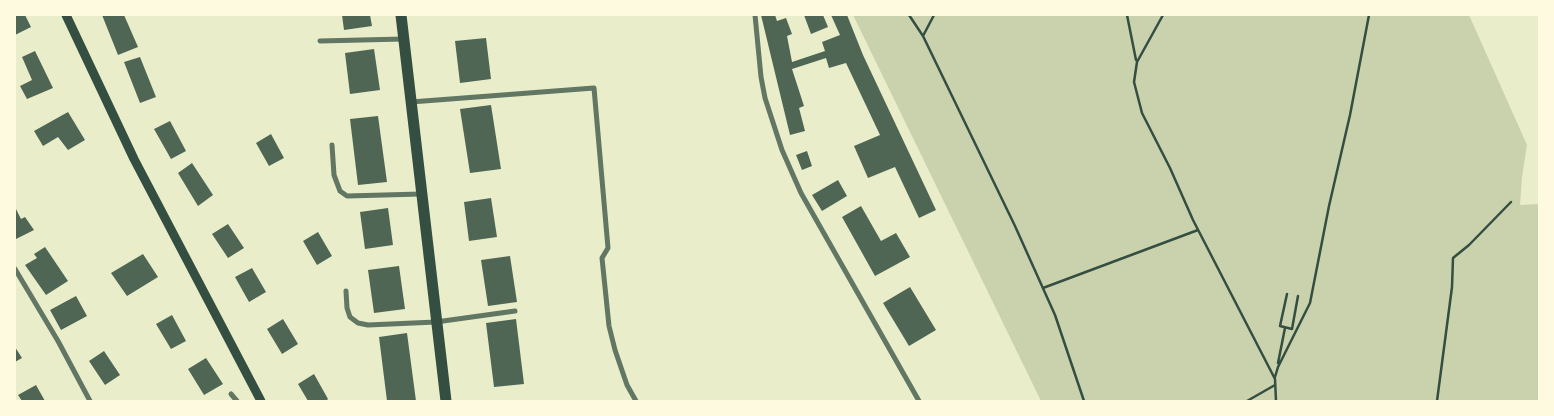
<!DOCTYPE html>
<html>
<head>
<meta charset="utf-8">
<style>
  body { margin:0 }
  #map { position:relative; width:1554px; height:416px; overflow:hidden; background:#e9edc9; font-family:"Golos Text",sans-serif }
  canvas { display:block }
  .frame { position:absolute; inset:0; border:16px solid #fefae0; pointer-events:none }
</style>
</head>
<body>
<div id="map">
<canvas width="1554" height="416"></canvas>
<div class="frame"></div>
</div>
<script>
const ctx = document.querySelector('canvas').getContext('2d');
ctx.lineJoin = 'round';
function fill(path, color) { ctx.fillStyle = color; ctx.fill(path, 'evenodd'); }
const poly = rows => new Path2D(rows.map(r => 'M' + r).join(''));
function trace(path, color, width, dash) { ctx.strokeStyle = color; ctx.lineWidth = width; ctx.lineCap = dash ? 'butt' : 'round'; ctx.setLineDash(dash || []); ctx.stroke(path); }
const green = poly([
  [853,15,1469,15,1527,145,1522,177,1520,205,1539,204,1539,401,1041,401]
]);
const building = poly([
  [15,15,25,15,31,27,15,35],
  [102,15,124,15,138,47,118,55],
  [342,15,370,15,372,26,344,30],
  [761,15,775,15,777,21,786,18,792,34,787,36,792,62,825,51,822,42,840,35,831,15,847,15,863,55,936,210,919,218,895,167,868,178,854,146,880,135,846,63,829,68,826,58,792,69,804,106,799,108,805,131,790,135],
  [804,15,823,15,828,27,811,34],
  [486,38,491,79,460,83,455,41],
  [374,49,380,90,350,94,345,53],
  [35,51,53,88,27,99,20,86,32,80,22,57],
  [140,57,156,97,140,103,124,62],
  [491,105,501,169,470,173,460,109],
  [68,112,85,140,68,150,58,137,43,146,34,131],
  [378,116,387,182,358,185,350,119],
  [170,121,186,151,171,159,154,129],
  [271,134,284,158,269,166,256,143],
  [807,151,812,166,802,170,796,155],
  [192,163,213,195,198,206,178,173],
  [838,180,847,196,822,211,812,195],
  [491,198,497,237,469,241,464,202],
  [861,206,881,241,896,233,910,257,875,276,842,217],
  [15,207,21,219,25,217,34,230,16,239],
  [388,208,393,245,365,249,360,212],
  [228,224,244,248,228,258,212,234],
  [318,232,332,256,317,265,303,241],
  [45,247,68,281,46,295,25,265,37,258,34,254],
  [143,254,158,277,127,296,111,273],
  [510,256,517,302,488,306,481,260],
  [399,266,405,309,374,313,368,270],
  [252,268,266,292,249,302,235,277],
  [910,287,936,330,909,346,883,303],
  [76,296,87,316,61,330,50,310],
  [172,315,186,341,171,349,156,324],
  [283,319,298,344,282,354,267,329],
  [516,319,524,384,494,387,486,323],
  [407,333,416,401,387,401,379,337],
  [15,347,22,358,15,362],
  [104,351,120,375,105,385,89,361],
  [206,358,223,384,204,395,188,369],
  [314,374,328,399,326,401,308,401,298,384],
  [36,385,45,401,22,401,18,395]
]);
const path = poly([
  [909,15,923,36,1015,226,1055,315,1084,401],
  [1127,15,1136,60],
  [1163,15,1137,62,1134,82,1142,113,1170,168,1193,220,1275,379,1276,401],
  [923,36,934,15],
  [1043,288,1198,230],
  [1287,294,1280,326,1292,329,1298,296],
  [1278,363,1285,328],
  [1275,377,1278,367,1310,303,1329,206,1350,115,1369,15],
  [1247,401,1275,385],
  [1437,401,1452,287,1453,258,1469,245,1511,202]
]);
const minor = poly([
  [755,15,761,77,765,98,782,150,801,193,919,401],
  [320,41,403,39],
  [411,102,594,88,608,248,602,258,609,326,615,350,627,385,636,401],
  [332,145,334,175,340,191,347,196,421,194],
  [15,269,58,341,90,401],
  [346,291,347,308,350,317,358,323,368,325,436,322,515,311],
  [231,394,237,401]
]);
const secondary = poly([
  [66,15,134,159,261,401]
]);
const trunk = poly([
  [401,15,446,401]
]);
fill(green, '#cad2ad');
fill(building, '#4f6655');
trace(path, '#344e41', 2.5);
trace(minor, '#617663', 5);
trace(secondary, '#344e41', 9);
trace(trunk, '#344e41', 11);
</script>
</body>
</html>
